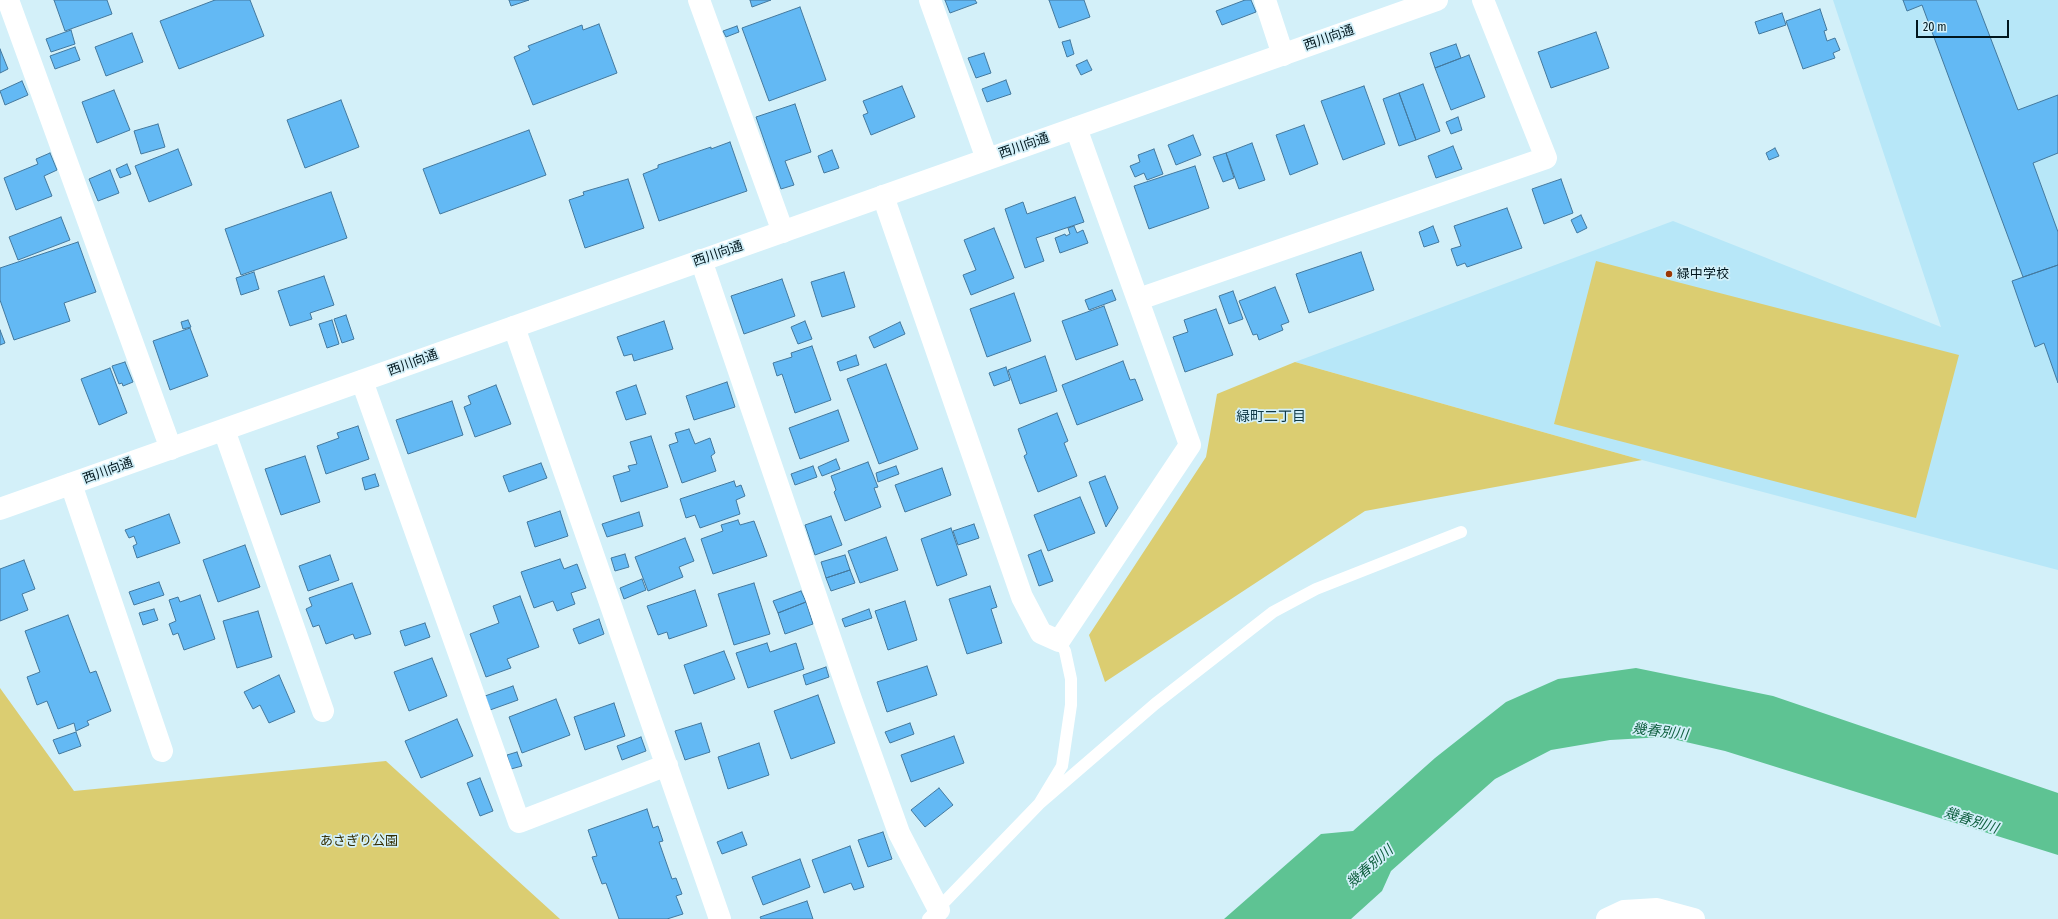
<!DOCTYPE html>
<html>
<head>
<meta charset="utf-8">
<style>
  body { margin:0 }
  #map { position:relative; width:2058px; height:919px; overflow:hidden; background:#d3f0f9; font-family:"Fira Sans Condensed",sans-serif }
  canvas { display:block }
  .scale { position:absolute; left:1916px; top:20px; width:93px; height:18px; box-sizing:border-box; border:2px solid #01161d; border-top:0; padding-left:5px; font-size:12px; line-height:14px; white-space:nowrap; color:#01161d; -webkit-text-stroke:3px #d3f0f9; paint-order:stroke }
</style>
</head>
<body>
<div id="map">
<canvas width="2058" height="919"></canvas>
<div class="scale">20 m</div>
</div>
<script>
const ctx = document.querySelector('canvas').getContext('2d');
ctx.lineJoin = 'round';
function fill(path, color) { ctx.fillStyle = color; ctx.fill(path, 'evenodd'); }
const poly = rows => new Path2D(rows.map(r => 'M' + r).join(''));
function trace(path, color, width, dash) { ctx.strokeStyle = color; ctx.lineWidth = width; ctx.lineCap = dash ? 'butt' : 'round'; ctx.setLineDash(dash || []); ctx.stroke(path); }
function label(font, color, halo, rows, align = 'center') {
  ctx.font = font + ' "Fira Sans Condensed","Noto Sans JP",sans-serif'; ctx.lineWidth = 3.5; ctx.setLineDash([]); ctx.textBaseline = 'middle'; ctx.strokeStyle = halo; ctx.fillStyle = color; for (const [text, x, y, turn = 0] of rows) {
    ctx.save(); ctx.translate(x, y); ctx.rotate((+turn || 0) * Math.PI / 180); ctx.textAlign = isNaN(turn) ? turn : align; if (halo) ctx.strokeText(text, 0, 0); ctx.fillText(text, 0, 0); ctx.restore();
  }
}
const built = poly([
  [1833,0,2058,0,2058,570,1642,460,1295,362,1673,221,1941,327]
]);
const green = poly([
  [1596,261,1959,355,1916,518,1554,424],
  [1295,362,1642,460,1365,511,1105,682,1089,635,1206,457,1217,394],
  [0,688,74,791,386,761,560,919,0,919]
]);
const water = poly([
  [1636,668,1773,696,2058,793,2058,855,1725,751,1664,737,1610,740,1551,750,1495,779,1391,871,1382,891,1351,919,1224,919,1321,834,1353,831,1435,758,1506,702,1558,679]
]);
const building = poly([
  [54,0,107,0,112,14,65,31,54,0],
  [215,0,250,0,264,36,179,69,160,21,215,0],
  [509,0,529,0,511,6,509,0],
  [750,0,771,0,752,7,750,0],
  [945,0,975,0,977,3,950,13,945,0],
  [1049,0,1084,0,1090,17,1059,28,1049,0],
  [1245,0,1251,0,1256,12,1222,25,1216,11,1245,0],
  [1903,0,1976,0,2018,110,2058,95,2058,153,2033,163,2058,232,2058,265,2023,277,1922,5,1907,11,1903,0],
  [800,7,826,80,769,101,742,28,800,7],
  [1820,9,1827,30,1824,31,1827,41,1835,38,1840,50,1833,53,1835,58,1803,69,1786,21,1820,9],
  [1782,13,1786,25,1759,34,1755,22,1782,13],
  [599,24,617,73,533,105,514,57,530,50,528,46,582,25,583,30,599,24],
  [737,26,739,32,726,37,723,31,737,26],
  [71,30,75,44,51,52,46,39,71,30],
  [1596,32,1609,68,1551,88,1538,52,1596,32],
  [132,33,143,62,106,76,95,47,132,33],
  [1070,40,1074,54,1067,57,1062,42,1070,40],
  [1456,44,1461,58,1435,68,1430,53,1456,44],
  [75,47,80,60,55,69,50,56,75,47],
  [0,49,8,69,0,73,0,49],
  [984,53,991,73,976,78,968,58,984,53],
  [1469,55,1485,97,1451,110,1435,68,1469,55],
  [1087,60,1092,70,1081,75,1076,65,1087,60],
  [1006,80,1011,94,987,102,982,89,1006,80],
  [22,81,28,95,5,105,0,91,22,81],
  [1423,84,1440,131,1416,140,1399,93,1423,84],
  [902,86,915,117,871,135,863,115,868,113,863,101,902,86],
  [1364,86,1385,144,1343,160,1321,101,1364,86],
  [114,90,130,130,97,143,82,102,114,90],
  [1399,93,1416,140,1399,146,1383,99,1399,93],
  [341,100,359,147,305,168,287,120,341,100],
  [795,104,811,152,785,161,794,185,781,189,756,117,795,104],
  [1458,117,1462,130,1451,134,1446,122,1458,117],
  [158,124,165,147,141,154,134,131,158,124],
  [1304,125,1318,164,1290,175,1276,135,1304,125],
  [529,130,546,175,440,214,423,169,529,130],
  [1193,135,1201,155,1176,165,1168,145,1193,135],
  [730,142,747,191,659,221,643,174,658,168,658,165,711,147,711,149,730,142],
  [1252,143,1265,180,1239,189,1226,153,1252,143],
  [1453,146,1462,169,1436,178,1428,156,1453,146],
  [1775,148,1779,156,1769,160,1766,153,1775,148],
  [178,149,192,185,149,202,135,166,178,149],
  [1154,149,1163,174,1147,180,1144,173,1135,177,1130,166,1140,162,1138,155,1154,149],
  [832,150,839,168,824,173,818,156,832,150],
  [50,153,57,170,44,176,52,196,16,210,4,178,38,164,36,159,50,153],
  [1226,153,1234,178,1223,182,1213,157,1226,153],
  [127,164,131,174,120,178,116,169,127,164],
  [1195,166,1209,208,1149,229,1134,186,1195,166],
  [110,170,119,193,98,201,89,179,110,170],
  [628,179,644,228,585,248,569,200,584,195,583,192,628,179],
  [1561,179,1573,213,1544,224,1532,189,1561,179],
  [331,192,347,238,241,275,225,229,331,192],
  [1075,197,1084,222,1036,238,1044,261,1025,268,1005,209,1023,202,1027,214,1075,197],
  [1507,208,1522,248,1467,267,1465,263,1457,266,1451,249,1461,246,1454,226,1507,208],
  [1581,215,1587,228,1577,233,1571,220,1581,215],
  [61,217,70,240,18,260,9,237,61,217],
  [1074,226,1077,233,1083,230,1088,243,1060,253,1055,238,1065,234,1066,236,1070,234,1068,228,1074,226],
  [1433,226,1439,242,1424,247,1419,232,1433,226],
  [994,228,1014,278,971,295,963,275,976,270,964,240,994,228],
  [78,242,96,292,64,303,70,321,14,340,0,300,0,268,78,242],
  [1361,252,1374,290,1309,313,1296,274,1361,252],
  [2058,265,2058,383,2044,343,2035,347,2012,281,2058,265],
  [254,272,259,289,241,295,236,278,254,272],
  [844,272,855,307,822,317,811,282,844,272],
  [324,276,334,305,310,313,312,319,290,326,278,291,324,276],
  [782,279,795,316,744,334,731,296,782,279],
  [1275,287,1289,322,1281,325,1283,330,1259,340,1257,334,1253,335,1239,301,1275,287],
  [1112,290,1116,300,1089,310,1085,300,1112,290],
  [1233,291,1243,319,1229,324,1219,296,1233,291],
  [1014,293,1031,341,987,357,970,309,1014,293],
  [1104,306,1118,345,1076,360,1062,321,1104,306],
  [1216,309,1233,355,1185,372,1173,337,1188,332,1184,320,1216,309],
  [346,315,354,339,342,343,334,319,346,315],
  [188,320,191,327,183,329,181,322,188,320],
  [332,320,339,344,327,348,319,324,332,320],
  [664,321,673,349,634,361,632,354,624,356,617,337,664,321],
  [805,321,812,339,798,344,791,327,805,321],
  [900,322,905,334,874,348,869,337,900,322],
  [190,328,208,376,170,390,153,341,190,328],
  [0,330,5,343,0,345,0,330],
  [812,346,831,400,795,413,782,374,777,376,773,363,792,357,791,353,812,346],
  [856,355,859,365,840,371,837,362,856,355],
  [1045,356,1057,391,1020,404,1008,370,1045,356],
  [1123,361,1130,380,1135,379,1143,400,1077,425,1062,385,1123,361],
  [125,362,133,382,123,386,122,383,119,384,112,366,125,362],
  [886,364,918,449,879,464,847,379,886,364],
  [1006,367,1010,380,994,386,989,373,1006,367],
  [110,368,127,413,99,425,81,379,110,368],
  [727,382,735,407,694,420,686,396,727,382],
  [496,385,511,424,475,437,464,407,471,404,468,396,496,385],
  [636,385,646,414,626,420,616,392,636,385],
  [452,401,463,435,408,454,396,420,452,401],
  [838,410,849,441,800,459,789,428,838,410],
  [1057,413,1068,441,1064,443,1077,476,1038,492,1024,456,1027,454,1018,429,1057,413],
  [358,426,369,459,326,474,317,446,339,438,337,433,358,426],
  [689,429,695,444,710,438,715,453,711,456,716,471,682,483,669,445,678,442,675,433,689,429],
  [651,436,668,487,621,502,613,476,630,471,628,466,637,464,630,442,651,436],
  [305,456,320,502,281,515,265,469,305,456],
  [836,459,840,469,822,476,818,467,836,459],
  [868,462,878,487,874,488,881,507,845,521,834,492,836,490,831,476,868,462],
  [541,463,547,478,509,492,503,476,541,463],
  [813,466,817,477,795,485,791,474,813,466],
  [896,466,899,474,878,482,876,473,896,466],
  [942,468,951,495,905,512,895,485,942,468],
  [375,474,379,486,365,490,362,478,375,474],
  [1105,476,1118,508,1106,527,1089,482,1105,476],
  [734,481,736,487,741,485,745,496,736,500,740,514,700,528,695,515,686,518,680,499,734,481],
  [1080,497,1095,533,1048,551,1034,515,1080,497],
  [560,511,568,536,535,547,527,522,560,511],
  [639,512,643,526,607,537,602,524,639,512],
  [169,514,180,543,137,558,133,546,137,544,134,536,129,538,125,530,169,514],
  [831,516,842,545,815,555,805,525,831,516],
  [738,520,740,525,754,521,767,556,713,574,701,539,723,531,721,525,738,520],
  [974,524,979,538,958,545,953,531,974,524],
  [951,528,967,575,937,586,921,539,951,528],
  [886,537,898,570,860,583,848,551,886,537],
  [685,538,694,561,679,567,683,577,648,591,635,557,685,538],
  [245,545,260,587,218,602,203,560,245,545],
  [1041,550,1053,581,1039,586,1028,555,1041,550],
  [625,554,629,567,615,571,611,558,625,554],
  [330,555,339,580,308,591,299,566,330,555],
  [845,555,850,570,826,578,821,562,845,555],
  [560,559,564,569,577,564,586,588,571,593,575,604,557,611,553,601,534,608,521,572,560,559],
  [24,560,35,589,22,594,28,610,0,621,0,569,24,560],
  [850,570,855,583,831,591,826,578,850,570],
  [642,579,646,590,624,599,620,588,642,579],
  [159,582,164,595,134,605,129,592,159,582],
  [352,583,371,634,355,639,353,634,326,644,319,625,313,627,306,609,312,606,309,598,352,583],
  [754,583,770,634,734,645,718,594,754,583],
  [990,586,997,607,991,609,1002,643,967,654,949,599,990,586],
  [695,590,707,626,669,639,667,632,658,635,647,606,695,590],
  [801,591,806,602,778,613,773,601,801,591],
  [200,595,215,639,184,650,178,633,173,635,169,624,176,621,169,600,178,597,180,602,200,595],
  [520,596,539,647,507,659,511,668,486,677,470,634,499,623,493,606,520,596],
  [905,601,917,640,888,650,875,611,905,601],
  [806,602,813,624,785,634,778,613,806,602],
  [154,609,158,620,143,625,139,613,154,609],
  [869,609,872,618,845,627,842,619,869,609],
  [258,611,272,657,237,668,223,621,258,611],
  [68,615,90,673,96,671,111,711,87,721,89,725,76,731,74,723,58,729,47,701,37,705,27,677,40,672,25,631,68,615],
  [599,619,604,634,579,644,573,629,599,619],
  [425,623,430,637,405,646,400,631,425,623],
  [767,643,770,652,796,643,804,669,748,688,736,653,767,643],
  [724,651,735,679,694,694,684,665,724,651],
  [432,658,447,696,409,711,394,672,432,658],
  [927,666,937,695,887,712,877,682,927,666],
  [826,667,829,677,806,685,803,675,826,667],
  [279,675,295,712,269,723,260,705,253,709,244,692,279,675],
  [513,686,518,700,490,710,485,696,513,686],
  [818,695,835,743,791,759,774,711,818,695],
  [556,699,570,735,522,753,509,717,556,699],
  [614,703,625,736,585,750,574,717,614,703],
  [457,719,473,756,421,778,405,741,457,719],
  [701,723,710,752,685,760,675,731,701,723],
  [910,723,914,734,890,743,885,732,910,723],
  [76,732,81,746,59,754,53,740,76,732],
  [954,736,964,763,911,782,901,755,954,736],
  [641,737,646,751,622,760,617,746,641,737],
  [759,743,769,775,728,789,718,757,759,743],
  [517,752,522,766,511,769,507,755,517,752],
  [480,778,493,811,480,816,467,783,480,778],
  [939,788,953,805,925,827,911,810,939,788],
  [647,809,653,828,658,826,663,841,659,842,672,879,676,878,682,894,676,896,683,914,667,919,619,919,606,883,602,884,592,857,597,856,588,830,647,809],
  [742,832,747,845,722,854,717,842,742,832],
  [883,832,892,859,868,867,858,840,883,832],
  [850,846,864,887,854,890,851,883,824,893,812,860,850,846],
  [800,859,810,887,763,905,752,877,800,859],
  [807,901,813,919,761,919,760,917,807,901]
]);
const service = poly([
  [1039,804,1155,704,1273,612,1316,589,1461,532],
  [928,919,1039,804,1062,766,1071,705,1071,679,1065,651,1059,641]
]);
const minor = poly([
  [8,0,171,449],
  [699,0,783,232],
  [930,0,987,159],
  [1265,0,1283,55],
  [883,196,1022,597,1041,633,1059,641,1190,445,1076,128],
  [701,260,851,699,899,833,939,910],
  [1139,299,1546,158,1483,0],
  [514,327,720,919],
  [362,381,519,822,667,765],
  [224,430,323,711],
  [71,484,162,751],
  [1607,919,1624,911,1657,909,1694,919]
]);
const tertiary = poly([
  [0,509,1437,0]
]);
const markers = [
  [1669,274,4,"#9b3704"]
];
const streetNames = [
  ["西川向通",1329,38,-19],
  ["西川向通",1024,146,-19],
  ["西川向通",718,254,-19],
  ["西川向通",413,363,-20],
  ["西川向通",108,471,-20]
];
const poiNames = [
  ["緑中学校",1677,274]
];
const parkNames = [
  ["あさぎり公園",359,841]
];
const neighbourhoodNames = [
  ["緑町二丁目",1271,417]
];
const waterNames = [
  ["幾春別川",1660,732,7],
  ["幾春別川",1971,821,18],
  ["幾春別川",1370,867,-41]
];
fill(built, '#b7e7f8');
fill(green, '#dbcd71');
fill(water, '#5ec393');
fill(building, '#63b9f4');
trace(building, '#44799e', 1);
trace(service, '#fff', 12);
trace(minor, '#fff', 22);
trace(tertiary, '#fff', 22);
for (const [x, y, r, color] of markers) { const dot = new Path2D(); dot.arc(x, y, r, 0, 2 * Math.PI); ctx.fillStyle = color; ctx.fill(dot); trace(dot, '#d3f0f9', 1.5); }
label('13px', '#01161d', '#d3f0f9', streetNames);
label('13px', '#01161d', '#d3f0f9', poiNames, 'left');
label('13px', '#352e03', '#d3f0f9', parkNames);
label('14px', '#113945', '#d3f0f9', neighbourhoodNames);
label('italic 14px', '#0e5e3e', '#d3f0f9', waterNames);
</script>
</body>
</html>
